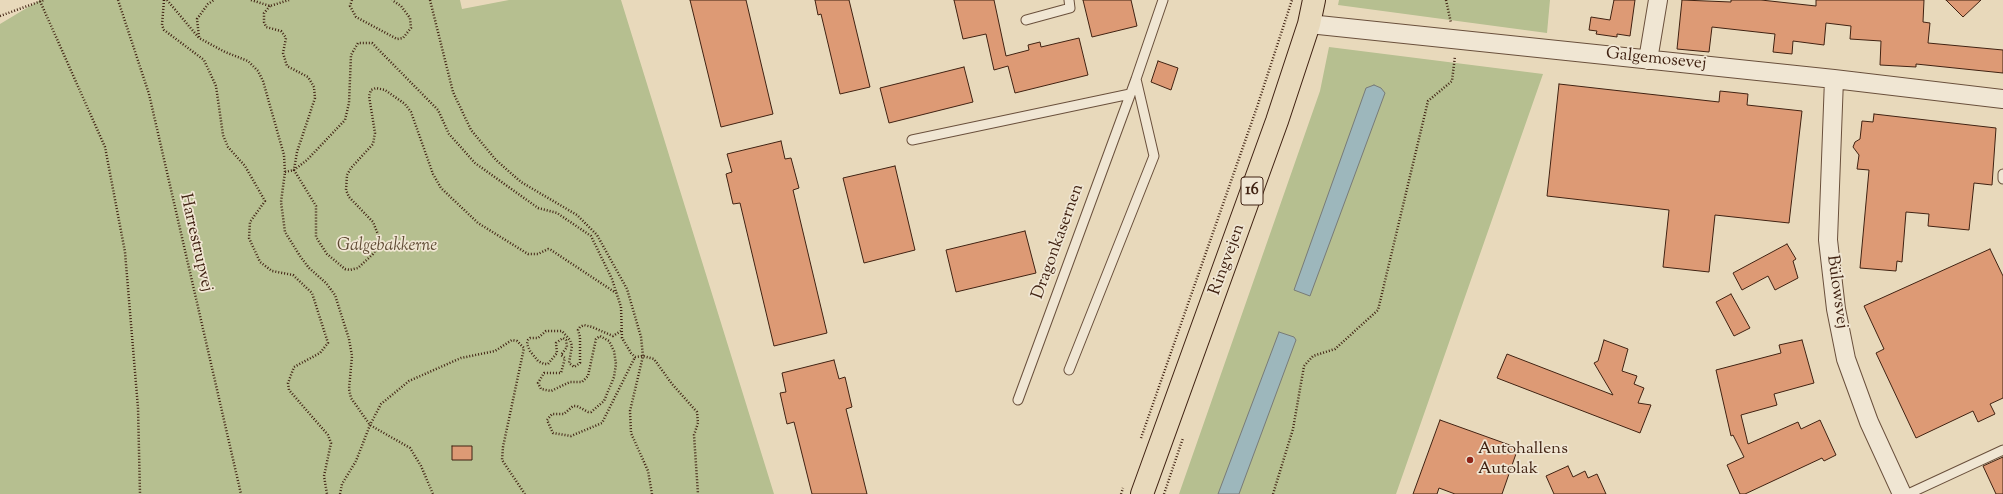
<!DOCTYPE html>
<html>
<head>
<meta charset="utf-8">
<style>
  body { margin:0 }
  canvas { display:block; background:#e8d9bb }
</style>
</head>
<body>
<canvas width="2003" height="494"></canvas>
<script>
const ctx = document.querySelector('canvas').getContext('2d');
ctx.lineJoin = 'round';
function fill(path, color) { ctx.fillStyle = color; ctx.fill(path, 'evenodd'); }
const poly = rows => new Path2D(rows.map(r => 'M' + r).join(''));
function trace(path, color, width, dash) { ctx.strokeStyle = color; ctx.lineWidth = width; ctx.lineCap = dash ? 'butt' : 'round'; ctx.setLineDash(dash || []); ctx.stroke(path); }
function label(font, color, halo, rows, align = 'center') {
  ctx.font = font + ' "Sorts Mill Goudy",serif'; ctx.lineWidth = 3.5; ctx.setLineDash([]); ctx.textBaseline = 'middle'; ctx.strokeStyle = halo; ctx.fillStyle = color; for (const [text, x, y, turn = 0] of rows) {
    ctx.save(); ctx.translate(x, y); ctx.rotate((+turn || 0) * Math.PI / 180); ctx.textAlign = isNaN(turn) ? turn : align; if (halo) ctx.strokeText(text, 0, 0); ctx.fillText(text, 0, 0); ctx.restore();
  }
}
const green = poly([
  [40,0,460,0,462,9,509,0,621,0,774,494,0,494,0,24],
  [1339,0,1550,0,1547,33,1338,5],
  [1329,47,1543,74,1396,494,1179,494,1320,91]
]);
const water = poly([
  [1374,85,1381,88,1385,93,1310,296,1294,290,1366,88,1374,85],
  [1279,332,1294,337,1296,340,1239,494,1218,494,1279,332]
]);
const building = poly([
  [690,0,746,0,773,114,721,127,690,0],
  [815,0,849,0,870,87,840,94,821,14,818,15,815,0],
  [954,0,994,0,1006,56,1029,50,1028,45,1040,42,1041,47,1079,38,1088,75,1015,93,1008,66,994,70,986,34,963,39,954,0],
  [1083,0,1131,0,1137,26,1092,37,1083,0],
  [1614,0,1635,0,1630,36,1617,34,1617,37,1596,34,1597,31,1589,30,1591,17,1610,20,1614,0],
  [1682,0,1731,2,1731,0,1761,0,1816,6,1816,0,1924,0,1923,22,1930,23,1928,43,2003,50,2003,73,1916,64,1916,67,1880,65,1881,41,1850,39,1851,26,1826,23,1824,45,1793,41,1792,54,1773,52,1775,34,1712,27,1709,52,1677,49,1682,0],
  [1946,0,1981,0,1963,17,1946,0],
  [1158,61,1178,68,1171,90,1151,82,1158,61],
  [964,67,973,102,889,123,880,88,964,67],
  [1559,84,1719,102,1720,91,1748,94,1747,105,1802,111,1789,223,1715,215,1709,272,1663,267,1669,210,1547,196,1559,84],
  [1874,114,1996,128,1992,185,1974,183,1969,230,1928,226,1929,214,1906,212,1902,262,1897,261,1896,271,1860,268,1869,170,1857,169,1859,155,1853,147,1855,142,1860,139,1862,121,1873,122,1874,114],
  [781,141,785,159,791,158,799,188,793,190,827,333,774,346,740,203,733,204,726,174,732,172,727,154,781,141],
  [895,166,915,250,864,263,843,178,895,166],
  [1025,231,1036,273,956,292,946,250,1025,231],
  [1787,244,1796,259,1793,261,1798,278,1775,290,1768,276,1742,290,1733,273,1787,244],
  [1990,249,2003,276,2003,398,1990,404,1995,414,1978,422,1973,411,1916,438,1876,353,1884,349,1864,306,1990,249],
  [1731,294,1750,328,1734,336,1716,302,1731,294],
  [1604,340,1628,349,1622,371,1637,376,1634,384,1644,388,1638,403,1651,405,1640,433,1497,378,1507,354,1613,395,1594,363,1598,361,1604,340],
  [1802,340,1814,383,1774,394,1777,405,1741,415,1748,444,1798,422,1801,429,1820,420,1836,455,1824,461,1822,458,1745,494,1740,494,1727,465,1744,457,1733,435,1731,436,1716,370,1781,353,1779,345,1802,340],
  [834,360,839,379,845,377,852,407,846,409,867,494,812,494,794,422,787,424,780,393,786,392,782,373,834,360],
  [1440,420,1518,448,1502,494,1455,494,1439,488,1437,494,1413,494,1440,420],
  [452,446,472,446,472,460,452,460,452,446],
  [2003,457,2003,494,1996,494,1983,466,2003,457],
  [1568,466,1573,477,1585,471,1588,478,1597,474,1606,494,1554,494,1546,476,1568,466]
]);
const path = poly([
  [118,0,149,94,241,494],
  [164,0,162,25,164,30,204,60,216,86,223,135,228,147,245,166,265,201,250,222,249,238,260,262,272,271,293,275,312,293,328,343,320,353,294,367,288,383,289,390,328,435,331,443,324,476,327,494],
  [167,0,199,38,225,52,248,61,258,71,263,81,284,155,285,172,281,202,285,232,300,256,309,268,326,283,335,295,349,339,352,356,349,389,351,398,370,425,410,448,421,466,433,494],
  [251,0,270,6,289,0],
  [352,0,350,6,356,17,397,39,403,38,411,28,410,18,401,6,392,0],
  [430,0,453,92,471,130,496,160,521,182,577,215,597,235,627,289,641,337,643,356,630,411,631,433,648,471,652,494],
  [1446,0,1451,23],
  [40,1,105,147,125,252,138,408,140,494],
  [270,6,264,13,264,22,266,27,281,31,284,35,286,38,283,53,287,66,308,77,314,87,315,98,297,152,294,170,316,206,316,237,327,254,345,269,350,270,358,268,373,254,378,246,379,237,373,222,349,197,346,190,347,175,351,168,373,144,375,133,369,96,371,90,376,88,385,90,405,104,411,112,433,174,441,188,478,223,528,254,538,254,548,249,551,250,616,293],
  [0,16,44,0],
  [199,37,197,19,208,4,214,0],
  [285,172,294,170,307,160,345,120,349,103,351,55,358,43,372,43,438,110,449,134,475,163,538,208,557,213,591,236,612,279,621,307,622,338,631,353,635,357,643,356,654,359,672,384,697,412,698,423,694,435,698,494],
  [621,331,613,336,592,327,584,325,580,327,578,330,580,337,580,363,574,367,569,363,572,346,570,340,562,331,546,331,538,338,530,338,528,340,527,344,530,351,538,361,544,364,548,364,557,353,556,343,563,338,566,340,567,347,561,355,565,358,561,373,544,373,538,383,541,389,551,391,570,382,582,382,588,376,596,339,600,336,609,341,614,351,616,364,614,377,604,401,591,412,588,412,577,406,573,406,564,414,552,414,547,420,553,433,571,436,602,423,635,357],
  [1141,438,1257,107,1292,0],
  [340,494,342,484,356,461,370,425,381,404,409,381,461,358,495,351,512,340,517,341,524,348,503,447,502,460,525,494],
  [1121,494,1123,488],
  [1164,494,1183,438],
  [1273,494,1293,429,1304,366,1313,356,1335,349,1378,310,1428,101,1452,81,1455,56]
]);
const service = poly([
  [1026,20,1070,8,1069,0],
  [912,140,1130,94],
  [2003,174,2003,179],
  [1069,370,1154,156,1136,79],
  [1018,400,1136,79,1163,0],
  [1908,494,2003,450]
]);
const minor = poly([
  [1309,24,1834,79,2003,99],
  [1648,60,1658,0],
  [1834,79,1828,240,1836,309,1846,359,1869,422,1902,494]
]);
const primary = poly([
  [1142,494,1277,121,1309,24,1314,0]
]);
const markers = [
  [1470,460,4,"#8f2418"]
];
const shields = [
  [1252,191,22]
];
const shieldNames = [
  ["16",1252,191]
];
const streetNames = [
  ["Galgemosevej",1656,60,6],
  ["Dragonkasernen",1059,242,-70],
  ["Harrestrupvej",195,243,77],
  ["Ringvejen",1228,260,-70],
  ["Bülowsvej",1836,292,82]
];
const parkNames = [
  ["Galgebakkerne",387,247]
];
const poiNames = [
  ["Autohallens",1478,450],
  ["Autolak",1478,470]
];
fill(green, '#b6bf90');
fill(water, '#9db7bc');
trace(water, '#787b78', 1);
fill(building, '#dd9a75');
trace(building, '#402212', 1);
trace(service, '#6a503c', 11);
trace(minor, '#6a503c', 20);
trace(primary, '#402212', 24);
trace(path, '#402212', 2.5, [1, 2]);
trace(service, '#f0e6d3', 9);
trace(minor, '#f0e6d3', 18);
trace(primary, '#e8d9bb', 22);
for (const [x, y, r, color] of markers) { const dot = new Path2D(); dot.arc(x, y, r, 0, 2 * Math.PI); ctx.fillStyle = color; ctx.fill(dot); trace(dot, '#f0e6d3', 1.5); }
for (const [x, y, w] of shields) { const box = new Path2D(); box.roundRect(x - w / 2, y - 14, w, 28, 3); ctx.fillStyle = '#f0e6d3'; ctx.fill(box); trace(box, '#402212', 1); }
label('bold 16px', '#402212', null, shieldNames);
label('17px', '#402212', '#f0e6d3', streetNames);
label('italic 17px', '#5e4932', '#f0e6d3', parkNames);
label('17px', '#402212', '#f0e6d3', poiNames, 'left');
</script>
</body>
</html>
